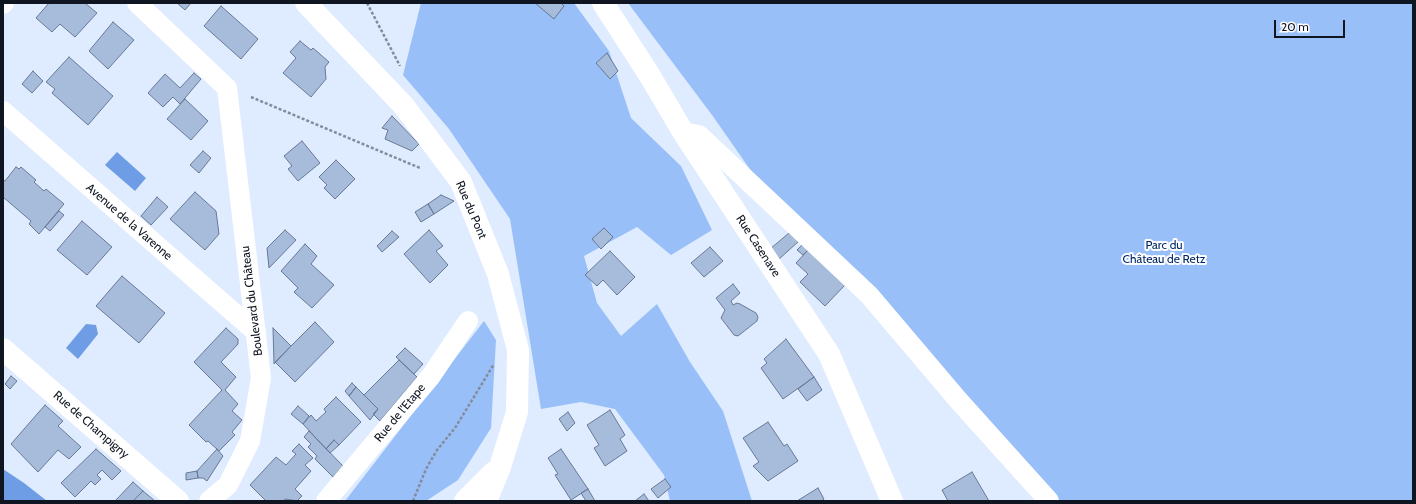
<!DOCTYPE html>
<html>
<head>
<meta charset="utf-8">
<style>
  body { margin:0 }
  #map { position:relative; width:1416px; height:504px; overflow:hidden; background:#dfebff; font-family:Cabin,sans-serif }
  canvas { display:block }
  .frame { position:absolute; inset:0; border:4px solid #0f1621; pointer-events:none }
  .scale { position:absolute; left:1274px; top:20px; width:71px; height:18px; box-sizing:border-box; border:2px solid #0f1621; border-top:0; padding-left:5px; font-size:12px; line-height:14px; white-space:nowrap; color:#0f1621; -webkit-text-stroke:3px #fff; paint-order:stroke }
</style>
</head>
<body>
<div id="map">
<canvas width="1416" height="504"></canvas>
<div class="frame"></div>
<div class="scale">20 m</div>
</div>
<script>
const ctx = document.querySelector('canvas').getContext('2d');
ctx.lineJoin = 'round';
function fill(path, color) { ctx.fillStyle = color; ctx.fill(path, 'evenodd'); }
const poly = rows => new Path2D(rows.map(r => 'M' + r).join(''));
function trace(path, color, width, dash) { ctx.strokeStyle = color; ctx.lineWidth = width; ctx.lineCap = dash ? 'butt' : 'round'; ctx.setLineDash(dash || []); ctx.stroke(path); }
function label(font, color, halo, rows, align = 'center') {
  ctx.font = font + ' Cabin,sans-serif'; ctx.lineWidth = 4; ctx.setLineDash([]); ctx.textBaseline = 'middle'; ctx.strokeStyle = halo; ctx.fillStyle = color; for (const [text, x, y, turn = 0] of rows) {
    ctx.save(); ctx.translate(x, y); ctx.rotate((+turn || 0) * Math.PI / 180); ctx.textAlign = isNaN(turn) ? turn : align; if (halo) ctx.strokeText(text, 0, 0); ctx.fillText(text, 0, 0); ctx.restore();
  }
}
const green = poly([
  [421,3,574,3,609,51,631,118,681,166,712,230,671,255,637,227,584,256,597,303,621,336,657,304,690,362,723,411,752,501,670,501,664,475,615,409,581,402,541,409,510,219,449,129,403,75],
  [628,3,1413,3,1413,501,1057,501,768,195,712,115],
  [484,321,496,340,491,428,458,480,426,501,345,501]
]);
const water = poly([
  [117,152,146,178,135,191,105,165],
  [86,324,96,325,98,334,78,359,66,348],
  [3,469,24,483,47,501,3,501]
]);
const building = poly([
  [49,3,85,3,97,13,75,37,60,24,52,32,36,18,49,3],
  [177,3,191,3,185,10,177,3],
  [535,3,561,3,564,6,554,19,535,3],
  [221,6,258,39,241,59,204,26,221,6],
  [113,22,134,40,108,69,89,51,113,22],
  [300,41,311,50,313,48,329,62,325,67,326,79,311,97,283,73,296,58,290,52,300,41],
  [607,53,618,71,610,79,596,63,607,53],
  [69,57,113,96,88,125,52,93,55,89,46,82,69,57],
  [33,71,43,81,32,93,22,84,33,71],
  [194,73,201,79,180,104,173,97,163,107,148,93,165,74,180,88,194,73],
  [185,99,208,121,191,140,167,119,185,99],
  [392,116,419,144,412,151,385,139,388,130,382,128,392,116],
  [302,141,320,163,298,181,288,169,292,166,284,156,302,141],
  [203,151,211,158,199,173,190,165,203,151],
  [336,160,355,179,335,199,324,188,327,185,319,177,336,160],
  [16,167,19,169,21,167,36,180,34,182,44,191,46,189,64,204,39,234,29,224,31,221,3,197,3,180,5,181,16,167],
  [195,192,216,211,219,234,205,250,170,219,195,192],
  [441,195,454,201,434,214,428,204,441,195],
  [157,197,168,207,151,225,141,216,157,197],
  [428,204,434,214,421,222,415,212,428,204],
  [59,211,64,215,50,231,45,227,59,211],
  [82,221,112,247,87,275,57,250,82,221],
  [604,228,613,237,601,249,592,239,604,228],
  [285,230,296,240,269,268,267,248,285,230],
  [429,230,443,246,436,251,448,265,430,283,404,254,429,230],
  [392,231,399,237,382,252,377,246,392,231],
  [789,233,799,241,778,260,770,249,789,233],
  [305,244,317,256,311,264,334,285,312,308,294,292,298,288,281,271,305,244],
  [802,245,808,250,803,255,797,250,802,245],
  [710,247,723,261,704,277,691,263,710,247],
  [808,250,845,285,825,306,800,282,808,274,796,263,808,250],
  [610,251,635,277,617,295,603,280,597,286,585,275,610,251],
  [122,276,165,313,139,343,96,306,122,276],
  [733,284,740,293,731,301,733,305,737,303,740,304,756,313,758,317,757,321,738,336,734,335,721,318,725,310,716,298,733,284],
  [315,322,334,342,295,382,275,362,315,322],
  [226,328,238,339,238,344,221,362,236,377,225,390,238,404,232,411,242,420,232,432,235,435,219,451,208,441,206,442,189,425,222,390,194,362,226,328],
  [273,328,291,346,274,364,273,328],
  [786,339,814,377,783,399,761,368,767,363,764,359,786,339],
  [405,348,423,364,414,374,396,357,405,348],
  [399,360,417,377,380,421,373,414,378,409,364,395,399,360],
  [11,376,17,381,10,389,5,384,11,376],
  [814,377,822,390,807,401,798,389,814,377],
  [352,383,356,387,349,396,345,391,352,383],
  [356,387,378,409,370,420,349,396,356,387],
  [336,397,361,422,339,445,334,440,326,449,303,424,311,415,316,421,326,412,324,409,336,397],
  [45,405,63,421,58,426,81,447,69,459,58,450,38,472,11,444,45,405],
  [298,406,309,416,303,424,291,414,298,406],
  [610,410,625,435,620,439,627,451,605,466,594,448,599,445,587,425,610,410],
  [568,412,575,423,567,431,559,419,568,412],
  [768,422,784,446,787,444,798,461,768,481,753,466,759,462,743,438,768,422],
  [309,431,343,466,333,477,315,459,317,456,308,447,311,444,304,437,309,431],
  [334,440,339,445,330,453,326,449,334,440],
  [299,444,313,458,305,465,311,471,295,489,302,496,297,501,285,499,284,501,266,501,250,485,276,457,286,465,296,454,292,451,299,444],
  [96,449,121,471,112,480,102,470,97,475,101,479,95,485,91,481,75,497,61,483,96,449],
  [217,449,223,456,207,481,203,478,198,478,197,471,217,449],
  [561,449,588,489,571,500,555,475,558,474,548,458,561,449],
  [197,471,198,478,186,480,186,473,197,471],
  [972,472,989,501,948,501,942,490,972,472],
  [665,479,671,487,658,498,651,489,665,479],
  [133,482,143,491,133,501,115,501,133,482],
  [818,488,824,499,821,501,797,501,818,488],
  [588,489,595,501,586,501,581,493,588,489],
  [143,491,155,501,133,501,143,491],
  [644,494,649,501,635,501,644,494]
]);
const path = poly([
  [367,3,400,66],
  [251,97,420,168],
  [413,501,426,469,437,450,455,428,494,364]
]);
const minor = poly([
  [137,3,227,88,261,378,250,441,228,485,209,501],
  [3,4,4,3],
  [3,111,256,332],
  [683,132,699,135,869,295,959,401,1049,501],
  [326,501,431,376,468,321]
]);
const tertiary = poly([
  [603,3,650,76,683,132,829,354,892,501],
  [3,349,178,501]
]);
const secondary = poly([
  [306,3,404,106,461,182,498,274,518,350,517,412,500,467,486,501],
  [465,501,493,473]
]);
const streetNames = [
  ["Rue du Pont",471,210,67],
  ["Avenue de la Varenne",129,222,41],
  ["Rue Casenave",758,246,57],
  ["Boulevard du Château",252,301,-97],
  ["Rue de l'Etape",400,413,-50],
  ["Rue de Champigny",91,425,41]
];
const parkNames = [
  ["Parc du",1164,245],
  ["Château de Retz",1164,259]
];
fill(green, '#99bff9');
fill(water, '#6e9de5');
fill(building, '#a7bbda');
trace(building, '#677996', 1);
trace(path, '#828c9b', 2.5, [3, 2]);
trace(minor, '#fff', 20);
trace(tertiary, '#fff', 22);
trace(secondary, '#fff', 22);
label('12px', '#0f1621', '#fff', streetNames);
label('12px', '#002866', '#fff', parkNames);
</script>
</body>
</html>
